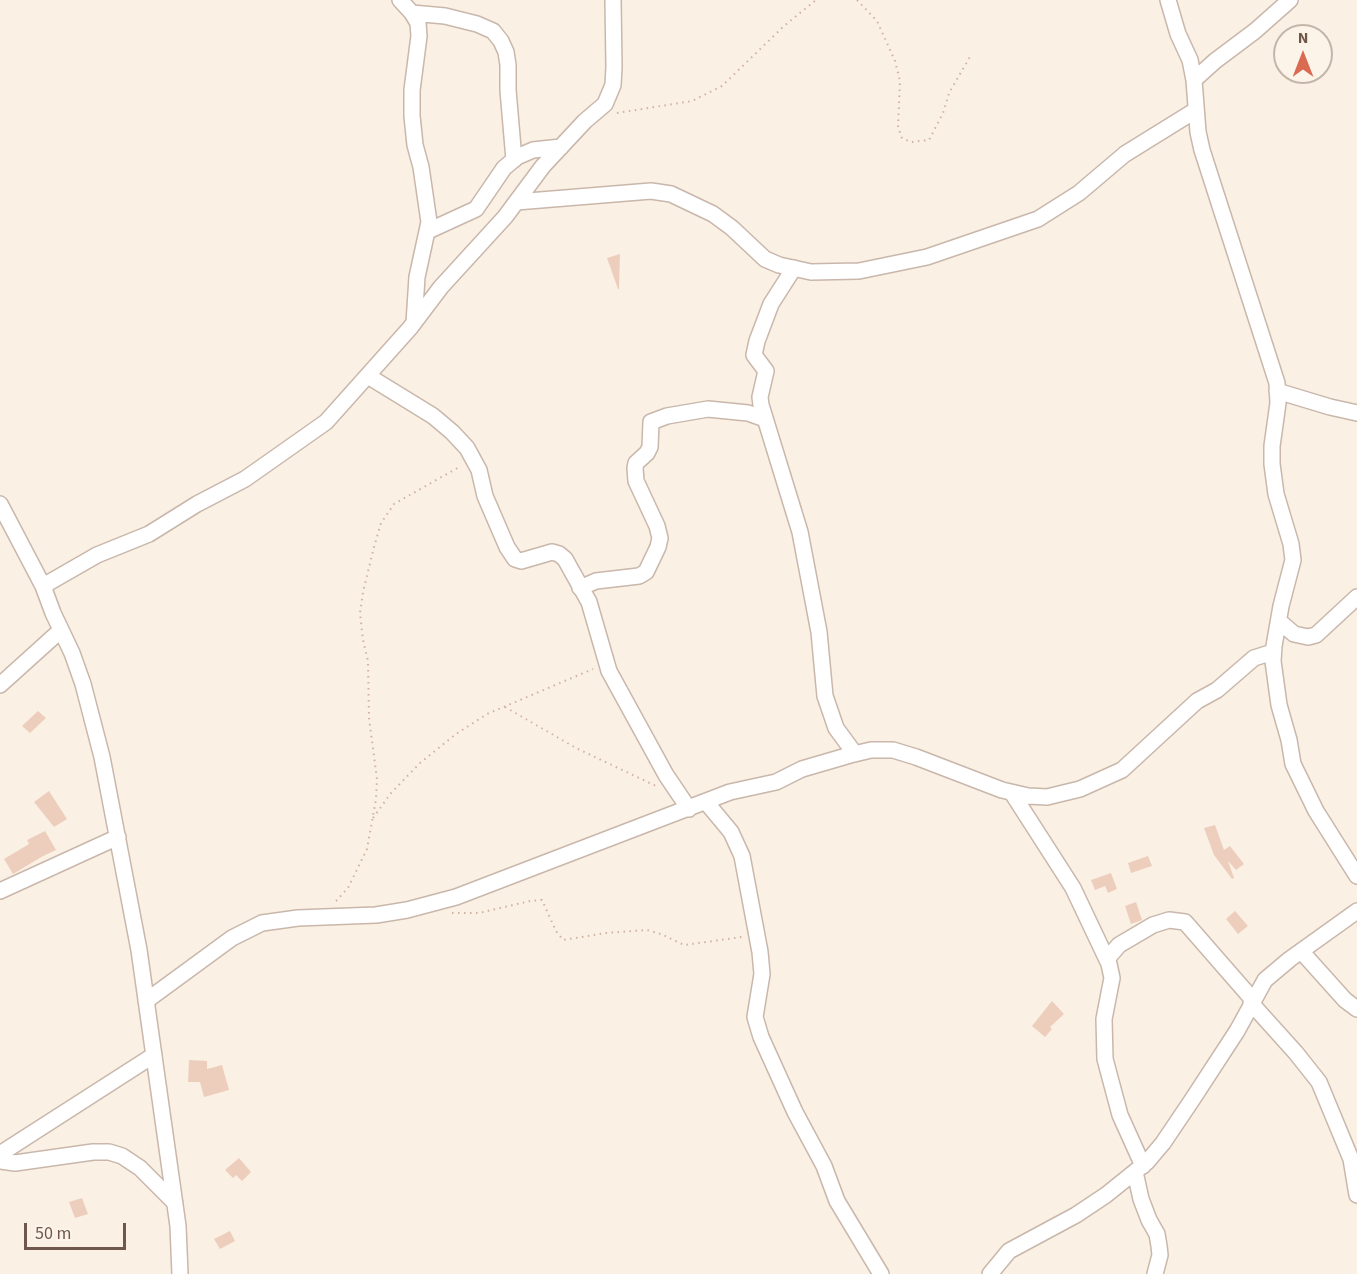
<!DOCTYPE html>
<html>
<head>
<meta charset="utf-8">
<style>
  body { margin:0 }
  #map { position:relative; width:1357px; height:1274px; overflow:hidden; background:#faf0e3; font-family:"Source Sans 3",sans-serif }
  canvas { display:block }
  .north { position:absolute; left:1273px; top:24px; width:60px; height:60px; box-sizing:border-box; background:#fdf4e9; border:2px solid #c4b5aa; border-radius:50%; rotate:0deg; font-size:16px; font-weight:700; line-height:24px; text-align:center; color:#6f574c }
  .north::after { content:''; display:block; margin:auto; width:21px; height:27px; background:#d96b53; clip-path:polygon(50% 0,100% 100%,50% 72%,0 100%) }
  .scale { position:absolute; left:24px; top:1223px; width:102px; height:27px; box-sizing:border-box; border:3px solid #6f574c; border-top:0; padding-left:8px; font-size:18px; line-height:21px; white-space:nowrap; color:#6f574c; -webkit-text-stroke:4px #fdf4e9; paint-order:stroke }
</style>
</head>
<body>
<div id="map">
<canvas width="1357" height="1274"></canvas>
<div class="north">N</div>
<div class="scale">50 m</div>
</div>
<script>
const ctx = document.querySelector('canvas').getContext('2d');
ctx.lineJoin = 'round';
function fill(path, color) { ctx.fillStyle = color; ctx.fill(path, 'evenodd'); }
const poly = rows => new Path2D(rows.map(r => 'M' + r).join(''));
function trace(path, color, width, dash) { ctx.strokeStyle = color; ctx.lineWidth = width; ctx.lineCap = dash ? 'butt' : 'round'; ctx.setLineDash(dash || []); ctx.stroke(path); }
const building = poly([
  [620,254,619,289,618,289,607,258],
  [38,711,46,718,30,733,22,726],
  [49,791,67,819,54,827,34,802],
  [1215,825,1224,850,1230,846,1244,864,1236,870,1228,861,1234,878,1232,879,1214,855,1204,828],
  [45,831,56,850,43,856,13,874,4,859,29,844,27,840],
  [1148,856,1152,866,1131,873,1128,863],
  [1111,873,1117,889,1108,893,1105,886,1095,890,1091,880],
  [1136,902,1142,920,1131,924,1125,906],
  [1235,911,1248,926,1238,934,1226,919],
  [1052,1001,1064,1014,1050,1027,1052,1029,1045,1037,1032,1026],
  [189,1060,207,1061,207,1069,222,1065,229,1090,204,1097,200,1082,188,1082],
  [239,1158,251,1172,242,1181,236,1175,233,1178,225,1170],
  [82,1198,88,1214,75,1218,69,1202],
  [230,1231,235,1241,220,1249,214,1239]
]);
const path = poly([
  [857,0,877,21,895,61,900,81,898,127,902,138,911,142,929,140,943,113,949,93,971,55],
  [617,113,692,101,722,86,784,26,816,0],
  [505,707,576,748,656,786],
  [373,818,391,793,420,763,456,734,487,714,593,669],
  [336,901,348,888,367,849,376,799,377,779,369,718,368,661,363,640,360,613,363,592,374,547,381,523,394,504,461,466],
  [452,913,479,913,530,901,542,900,556,931,563,940,606,933,647,930,661,934,684,945,742,937]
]);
const minor = poly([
  [400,0,412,13,418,23,419,36,412,90,412,116,415,145,421,167,429,222,417,277,414,323],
  [1168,0,1178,34,1190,60,1194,80,1198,132,1202,150,1277,383,1278,403,1272,446,1272,464,1276,494,1291,544,1293,560,1281,606,1274,646,1273,661,1279,705,1289,740,1293,764,1316,811,1357,876],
  [412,13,445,16,477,24,493,31,501,41,506,52,508,65,508,90,514,160],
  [1194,80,1215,61,1255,31,1290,0],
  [516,202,651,191,671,194,713,214,732,228,765,259,779,265,811,272,859,271,927,257,1038,219,1079,193,1125,154,1196,110],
  [428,231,476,209,504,168,517,157,533,150,561,147],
  [794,268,771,304,757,341,754,355,766,371,760,397,761,405,800,532,819,632,825,696,836,728,855,754],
  [368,376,433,416,452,432,467,448,479,470,485,496,507,547,515,559,521,561,552,552,559,554,565,559,589,602,609,671,666,775,689,809],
  [1277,391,1330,407,1357,413],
  [0,504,43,586,53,613,72,653,83,684,102,757,139,950,178,1226,180,1274],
  [43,586,97,555,149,534,197,504,245,479,326,422,410,328,441,287,505,217,543,166,585,121,605,104,613,85,614,67,613,0],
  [580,588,596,581,639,576,646,572,658,547,660,538,657,526,636,481,635,468,636,463,647,453,650,447,651,422,667,416,708,409,748,413,765,419],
  [1279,621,1294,634,1308,637,1316,635,1357,597],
  [0,685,61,630],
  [1012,793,1073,888,1109,964,1112,978,1104,1019,1105,1059,1120,1115,1143,1166],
  [706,802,731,832,742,856,760,952,762,974,755,1017,761,1037,795,1112,824,1166,837,1201,881,1274],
  [0,891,118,837],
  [1301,951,1345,1000,1357,1009],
  [1107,959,1119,945,1153,925,1169,920,1185,922,1253,1000],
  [146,1001,232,938,262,923,298,918,376,915,407,910,456,897,730,792,776,782,802,769,850,755,871,750,893,750,916,757,1002,790,1028,796,1047,797,1080,789,1122,770,1197,701,1217,690,1254,658,1273,652],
  [1251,1003,1296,1053,1319,1082,1351,1159,1357,1195],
  [0,1154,154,1055],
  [0,1161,15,1163,93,1152,109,1152,122,1156,140,1168,175,1203],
  [1135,1172,1141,1199,1149,1220,1157,1234,1159,1246,1160,1255,1155,1274],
  [990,1274,1009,1251,1076,1215,1106,1195,1147,1162,1163,1143,1192,1100,1237,1031,1265,980,1290,959,1357,911]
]);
fill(building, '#edcebd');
trace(minor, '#c9b7ab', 18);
trace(path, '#d1b1a1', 2, [1.5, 4.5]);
trace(minor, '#fff', 15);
</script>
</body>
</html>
